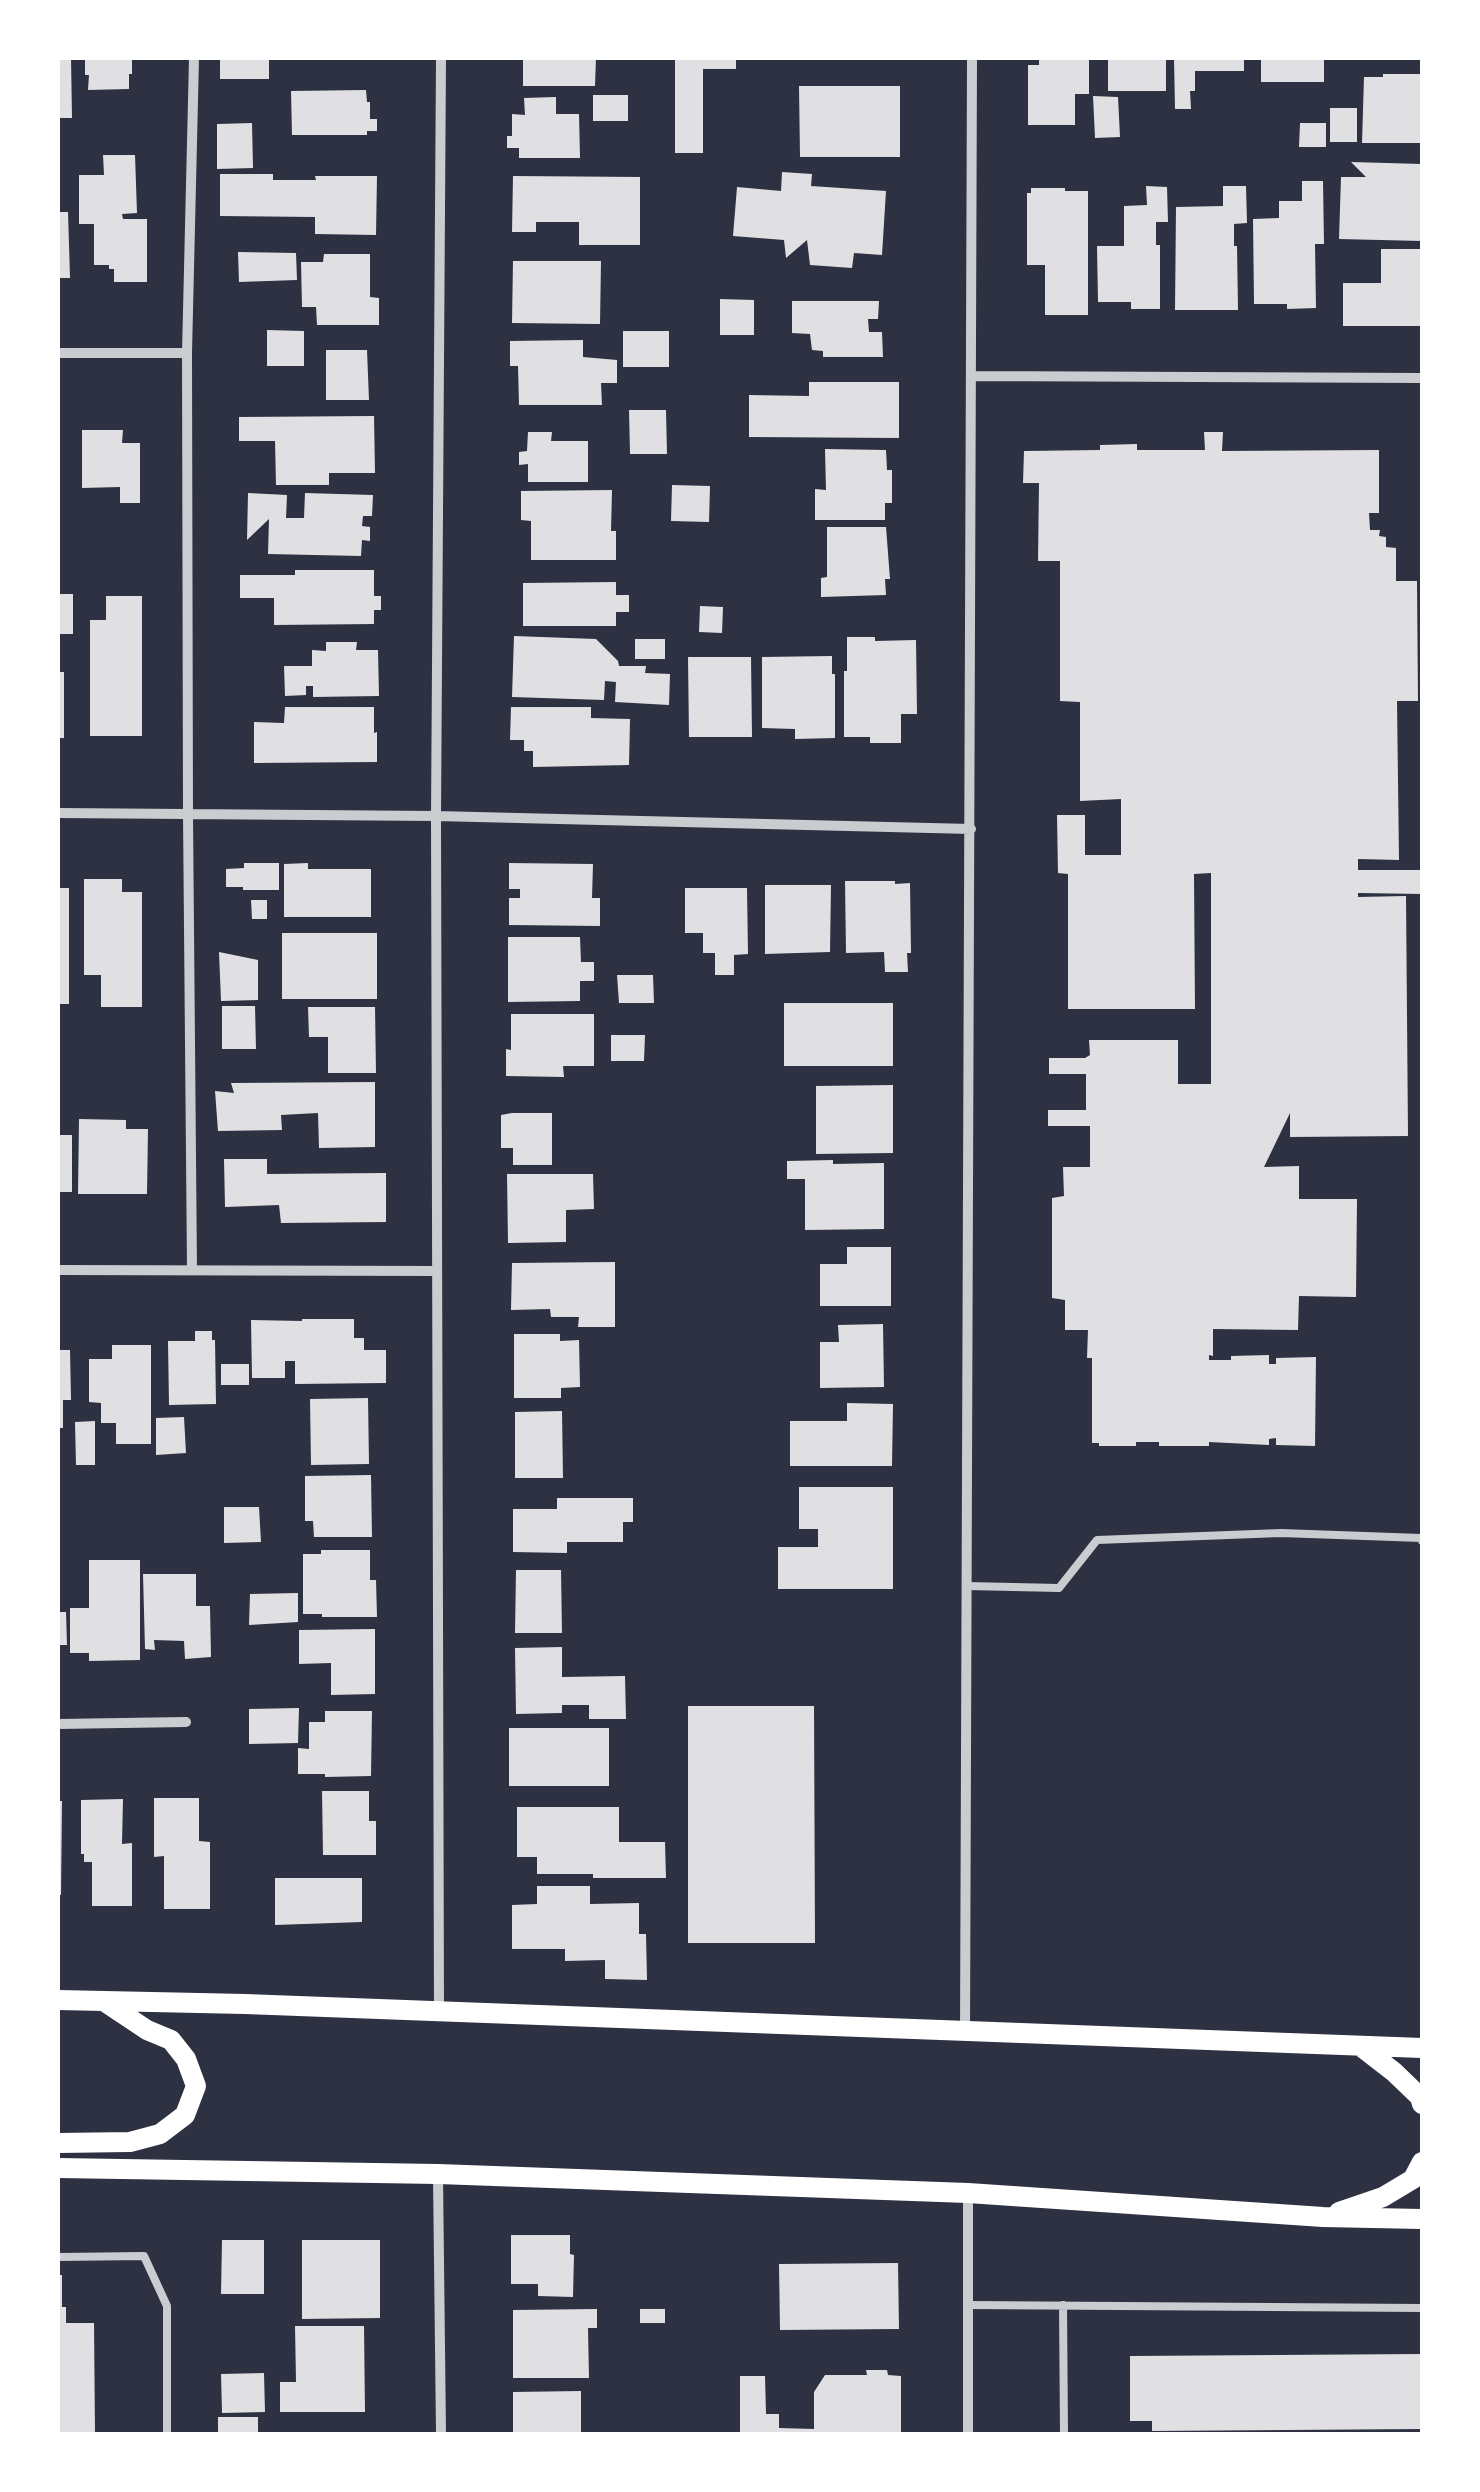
<!DOCTYPE html>
<html>
<head>
<meta charset="utf-8">
<style>
  body { margin:0 }
  #map { position:relative; width:1480px; height:2492px; overflow:hidden; background:#2d3142; font-family:Jost,sans-serif }
  canvas { display:block }
  .frame { position:absolute; inset:0; border:60px solid #fff; pointer-events:none }
</style>
</head>
<body>
<div id="map">
<canvas width="1480" height="2492"></canvas>
<div class="frame"></div>
</div>
<script>
const ctx = document.querySelector('canvas').getContext('2d');
ctx.lineJoin = 'round';
function fill(path, color) { ctx.fillStyle = color; ctx.fill(path, 'evenodd'); }
const poly = rows => new Path2D(rows.map(r => 'M' + r).join(''));
function trace(path, color, width, dash) { ctx.strokeStyle = color; ctx.lineWidth = width; ctx.lineCap = dash ? 'butt' : 'round'; ctx.setLineDash(dash || []); ctx.stroke(path); }
const building = poly([
  [58,58,71,58,72,118,58,118],
  [85,58,132,58,132,74,129,74,129,89,88,90,89,75,85,75],
  [220,58,269,58,269,79,220,79],
  [523,58,596,58,595,86,523,86],
  [675,58,736,58,736,69,703,69,703,153,675,153],
  [1039,58,1089,58,1089,94,1075,94,1075,125,1028,125,1028,65,1039,65],
  [1108,58,1166,58,1166,91,1108,91],
  [1174,58,1244,58,1244,71,1195,71,1195,91,1190,91,1191,109,1175,109],
  [1261,58,1324,58,1324,82,1261,82],
  [1383,74,1422,74,1422,143,1362,143,1364,77,1383,77],
  [799,86,900,86,900,157,800,157],
  [366,90,367,102,370,102,370,119,377,119,377,131,367,131,367,135,292,135,291,91],
  [593,95,628,95,628,121,593,121],
  [1093,96,1118,97,1120,137,1095,138],
  [556,97,556,114,579,114,580,158,519,158,519,148,507,148,507,136,512,136,512,114,525,115,524,98],
  [1330,108,1357,108,1357,142,1330,142],
  [252,123,253,168,217,169,217,124],
  [1300,123,1326,123,1326,147,1299,147],
  [103,155,135,155,137,213,122,214,123,219,147,219,147,282,114,282,114,269,109,269,109,265,94,265,94,224,79,224,79,175,104,175],
  [1351,162,1422,164,1422,241,1339,239,1341,177,1366,177],
  [782,172,812,174,811,186,886,191,882,255,854,253,852,268,810,265,807,240,786,258,784,240,733,236,737,187,781,191],
  [220,174,273,174,273,180,316,180,315,176,377,176,376,235,315,234,315,217,220,216],
  [513,176,640,177,640,245,579,245,579,222,536,222,536,232,512,232],
  [1302,181,1323,181,1324,244,1315,244,1316,308,1287,309,1287,304,1254,304,1253,219,1279,218,1279,201,1302,201],
  [1146,186,1167,187,1168,222,1156,222,1156,245,1160,245,1160,309,1131,309,1131,302,1098,302,1097,246,1124,246,1124,206,1147,205],
  [1223,186,1246,186,1247,223,1234,224,1234,246,1237,246,1238,310,1175,310,1176,207,1223,206],
  [1031,188,1065,188,1065,191,1088,191,1088,315,1045,315,1045,265,1027,265,1027,193,1031,193],
  [58,212,68,212,70,278,58,278],
  [1381,249,1422,249,1422,326,1343,326,1343,283,1381,283],
  [238,252,296,253,297,280,239,282],
  [324,254,370,254,370,297,379,298,379,325,317,325,316,307,302,307,301,262,323,262],
  [513,261,601,261,600,324,512,323],
  [720,299,754,300,754,335,720,335],
  [792,301,879,301,878,319,868,319,869,332,882,332,883,357,823,357,823,351,812,350,810,334,792,333],
  [267,330,304,331,304,366,267,366],
  [623,331,669,331,669,367,623,367],
  [583,340,583,357,617,360,617,383,601,383,602,405,519,405,518,366,510,366,510,341],
  [326,350,367,350,369,400,326,400],
  [809,382,899,382,899,438,749,437,749,395,809,396],
  [629,410,666,410,667,454,630,454],
  [374,416,375,473,329,473,329,485,276,485,275,441,239,441,239,417],
  [82,430,123,430,122,443,140,443,140,503,120,503,120,487,82,488],
  [528,432,552,432,551,441,588,441,588,482,528,482,528,464,519,465,519,452,527,451],
  [1204,432,1223,432,1222,451,1379,450,1379,513,1369,513,1370,530,1380,530,1379,536,1386,537,1386,547,1396,548,1396,581,1417,581,1418,701,1397,701,1399,860,1358,859,1358,870,1422,870,1422,894,1358,893,1358,897,1406,896,1408,1136,1290,1137,1290,1113,1264,1167,1299,1166,1299,1199,1357,1199,1356,1297,1299,1296,1298,1330,1213,1329,1213,1356,1209,1355,1209,1360,1231,1360,1231,1356,1269,1355,1269,1364,1276,1364,1276,1358,1316,1357,1315,1446,1276,1445,1276,1438,1269,1439,1269,1445,1209,1442,1209,1446,1159,1446,1159,1442,1136,1442,1136,1446,1099,1446,1099,1443,1092,1443,1092,1358,1087,1358,1088,1330,1065,1330,1065,1300,1052,1298,1052,1198,1064,1196,1063,1167,1090,1167,1090,1126,1048,1126,1048,1110,1086,1110,1086,1074,1049,1074,1049,1058,1085,1058,1090,1055,1089,1040,1178,1040,1178,1084,1211,1084,1211,873,1194,874,1195,1009,1068,1009,1068,874,1058,873,1057,815,1085,815,1085,855,1121,855,1121,799,1080,801,1080,702,1060,701,1060,561,1038,561,1039,483,1023,483,1024,451,1100,450,1100,445,1137,444,1137,450,1205,450],
  [825,449,886,450,887,470,892,470,892,503,885,503,885,520,815,520,815,489,826,490],
  [672,485,710,486,709,522,671,521],
  [612,490,611,531,616,531,616,560,531,560,531,521,521,520,521,491],
  [248,493,287,495,286,518,304,518,305,493,373,495,372,516,363,516,362,526,370,527,370,541,362,540,361,556,268,554,269,519,247,540],
  [827,527,886,527,890,579,885,579,886,595,821,597,821,578,827,577],
  [295,570,374,570,374,596,381,596,381,610,374,610,374,624,274,625,274,598,240,598,240,575,295,575],
  [616,582,616,595,629,595,629,612,616,612,616,626,523,626,523,583],
  [58,594,73,594,73,634,58,634],
  [106,596,142,596,142,736,90,736,90,620,106,620],
  [700,606,723,607,722,633,699,632],
  [514,636,596,639,618,661,619,666,646,666,645,673,670,674,669,705,615,702,616,682,605,681,604,700,512,697],
  [847,637,875,637,875,641,916,640,917,714,901,714,901,743,870,743,870,737,844,737,844,671,847,671],
  [635,639,665,639,665,659,635,659],
  [326,642,357,642,356,650,378,650,379,696,313,697,313,686,306,686,306,695,285,696,284,666,312,666,312,650,326,651],
  [832,656,832,674,835,674,835,738,795,739,795,729,762,728,762,657],
  [688,657,751,657,752,737,689,737],
  [58,672,64,672,64,738,58,738],
  [285,707,374,707,374,733,377,732,377,762,254,763,254,722,284,723],
  [511,707,591,707,591,718,630,719,629,765,533,767,533,751,524,751,524,740,510,740],
  [244,863,279,863,279,890,243,890,243,887,226,887,226,869,244,868],
  [308,863,308,869,371,869,371,917,284,917,284,864],
  [509,863,593,864,592,898,600,898,600,926,509,925,509,898,520,898,520,889,509,889],
  [84,879,122,879,122,892,142,892,142,1007,101,1007,101,975,84,975],
  [845,881,895,881,895,884,910,883,911,953,907,953,908,972,885,972,884,952,846,953],
  [765,885,831,885,830,952,765,954],
  [58,888,69,888,69,1004,58,1004],
  [685,888,747,888,748,954,734,955,734,975,715,975,715,953,703,953,703,933,685,933],
  [251,900,267,900,267,919,252,919],
  [282,933,377,933,377,999,282,999],
  [508,937,580,937,581,962,594,962,594,981,580,981,580,1001,508,1002],
  [219,952,258,960,258,1000,221,1001],
  [617,975,653,975,654,1003,619,1003],
  [784,1003,893,1003,893,1066,784,1066],
  [222,1006,255,1006,256,1049,222,1049],
  [308,1007,375,1007,376,1073,328,1073,328,1037,309,1037],
  [511,1014,594,1014,594,1066,563,1066,564,1077,506,1076,506,1049,511,1050],
  [611,1035,645,1035,644,1061,611,1061],
  [375,1082,375,1147,319,1148,318,1113,281,1115,282,1130,218,1131,215,1091,234,1093,231,1083],
  [893,1085,893,1153,816,1154,816,1086],
  [512,1113,552,1113,552,1165,513,1165,513,1148,501,1148,501,1115],
  [79,1119,126,1120,126,1129,148,1129,147,1194,78,1194],
  [58,1135,72,1135,72,1192,58,1192],
  [224,1159,267,1159,267,1174,386,1173,386,1222,281,1223,279,1205,225,1207],
  [833,1160,833,1164,884,1163,884,1229,805,1230,805,1179,787,1179,787,1161],
  [507,1174,593,1174,594,1209,566,1210,566,1242,508,1243],
  [847,1247,891,1247,891,1306,820,1306,820,1264,847,1264],
  [615,1262,615,1327,578,1327,579,1317,551,1317,550,1309,511,1310,512,1263],
  [302,1319,354,1319,354,1338,364,1338,364,1350,386,1350,386,1383,295,1384,295,1361,285,1361,285,1378,252,1378,251,1320,302,1321],
  [883,1324,884,1387,820,1388,820,1342,839,1342,838,1325],
  [195,1331,212,1331,212,1340,215,1340,216,1404,169,1405,168,1341,195,1341],
  [514,1334,560,1334,560,1341,579,1340,580,1387,561,1388,561,1398,514,1398],
  [112,1345,151,1345,151,1444,116,1444,116,1423,101,1423,101,1403,89,1402,89,1359,112,1359],
  [58,1350,70,1350,71,1400,63,1400,63,1428,58,1428],
  [221,1364,249,1364,249,1385,221,1385],
  [368,1398,369,1464,311,1465,310,1399],
  [847,1403,893,1404,892,1466,790,1466,790,1421,847,1421],
  [562,1411,563,1478,515,1478,515,1412],
  [184,1417,186,1453,156,1455,156,1418],
  [95,1421,95,1465,76,1465,75,1422],
  [371,1475,372,1537,314,1537,313,1521,305,1521,305,1476],
  [799,1487,893,1487,893,1589,778,1589,778,1547,818,1547,818,1529,799,1529],
  [557,1498,633,1498,633,1522,623,1522,623,1542,567,1542,567,1553,513,1552,513,1509,557,1509],
  [224,1507,259,1507,261,1542,224,1543],
  [321,1550,370,1550,370,1580,376,1580,377,1617,322,1617,322,1614,303,1614,303,1554,321,1554],
  [89,1560,140,1560,140,1660,89,1661,89,1653,70,1653,70,1608,89,1608],
  [516,1570,561,1570,562,1633,515,1633],
  [143,1574,196,1574,196,1606,210,1606,211,1657,185,1659,184,1641,154,1640,155,1650,145,1649],
  [298,1593,298,1622,249,1625,250,1594],
  [58,1612,66,1612,67,1645,58,1645],
  [375,1629,375,1694,331,1695,331,1663,299,1664,299,1630],
  [562,1647,562,1677,625,1676,626,1719,589,1719,589,1705,562,1705,562,1713,516,1714,515,1648],
  [688,1706,814,1706,815,1943,688,1943],
  [299,1708,298,1743,249,1744,249,1709],
  [325,1711,372,1711,371,1776,325,1777,325,1774,298,1774,298,1748,309,1749,309,1722,325,1722],
  [509,1728,609,1728,609,1786,509,1786],
  [322,1791,369,1791,369,1821,376,1821,376,1855,323,1855],
  [154,1798,199,1798,199,1841,210,1842,210,1909,164,1909,164,1856,154,1857],
  [123,1799,122,1844,132,1843,132,1906,92,1906,92,1862,84,1862,84,1854,81,1854,81,1800],
  [58,1801,62,1801,61,1895,58,1895],
  [517,1807,619,1807,619,1842,665,1842,666,1878,593,1878,593,1874,537,1874,537,1857,517,1857],
  [275,1878,362,1878,362,1922,275,1925],
  [537,1886,590,1886,590,1904,639,1903,639,1934,646,1934,647,1980,605,1979,605,1960,565,1961,565,1949,512,1949,512,1905,537,1904],
  [511,2235,570,2235,570,2254,574,2255,573,2297,538,2296,538,2284,511,2284],
  [222,2240,264,2240,264,2294,221,2294],
  [302,2240,380,2240,380,2318,302,2319],
  [898,2263,899,2329,780,2330,779,2264],
  [58,2275,62,2275,62,2307,66,2307,66,2323,94,2323,95,2434,58,2434],
  [597,2309,597,2328,588,2328,589,2378,513,2378,513,2310],
  [640,2309,665,2309,665,2323,640,2323],
  [295,2326,364,2326,365,2412,280,2412,280,2382,296,2382],
  [1422,2354,1422,2429,1152,2431,1152,2421,1130,2421,1130,2356],
  [866,2370,887,2370,888,2375,901,2376,901,2434,740,2434,740,2376,765,2376,766,2414,779,2414,779,2428,814,2429,814,2392,825,2375,867,2375],
  [264,2373,265,2412,222,2413,221,2374],
  [581,2391,581,2434,513,2434,513,2392],
  [218,2417,258,2417,258,2434,218,2434]
]);
const service = poly([
  [967,1586,1059,1588,1097,1540,1281,1533,1421,1538,1422,1541],
  [58,2257,144,2256,167,2306,167,2434],
  [968,2305,1422,2308],
  [1063,2305,1064,2434]
]);
const minor = poly([
  [58,353,187,353],
  [973,376,1422,378],
  [58,813,436,816,971,829],
  [58,1270,437,1271],
  [192,1270,188,814,187,353,194,58],
  [58,1724,186,1722],
  [439,2011,436,816,441,58],
  [965,2031,972,58],
  [438,2175,441,2434],
  [968,2194,968,2434]
]);
const secondary = poly([
  [58,2000,245,2004,1422,2048],
  [1363,2048,1394,2072,1420,2097,1422,2104],
  [58,2143,130,2142,160,2134,185,2115,196,2086,186,2059,171,2040,147,2030,105,2002],
  [58,2168,438,2174,968,2193,1323,2217,1422,2219],
  [1339,2212,1383,2197,1413,2179,1422,2162]
]);
fill(building, '#e0e0e3');
trace(service, '#caccd0', 8);
trace(minor, '#caccd0', 10);
trace(secondary, '#fff', 20);
</script>
</body>
</html>
